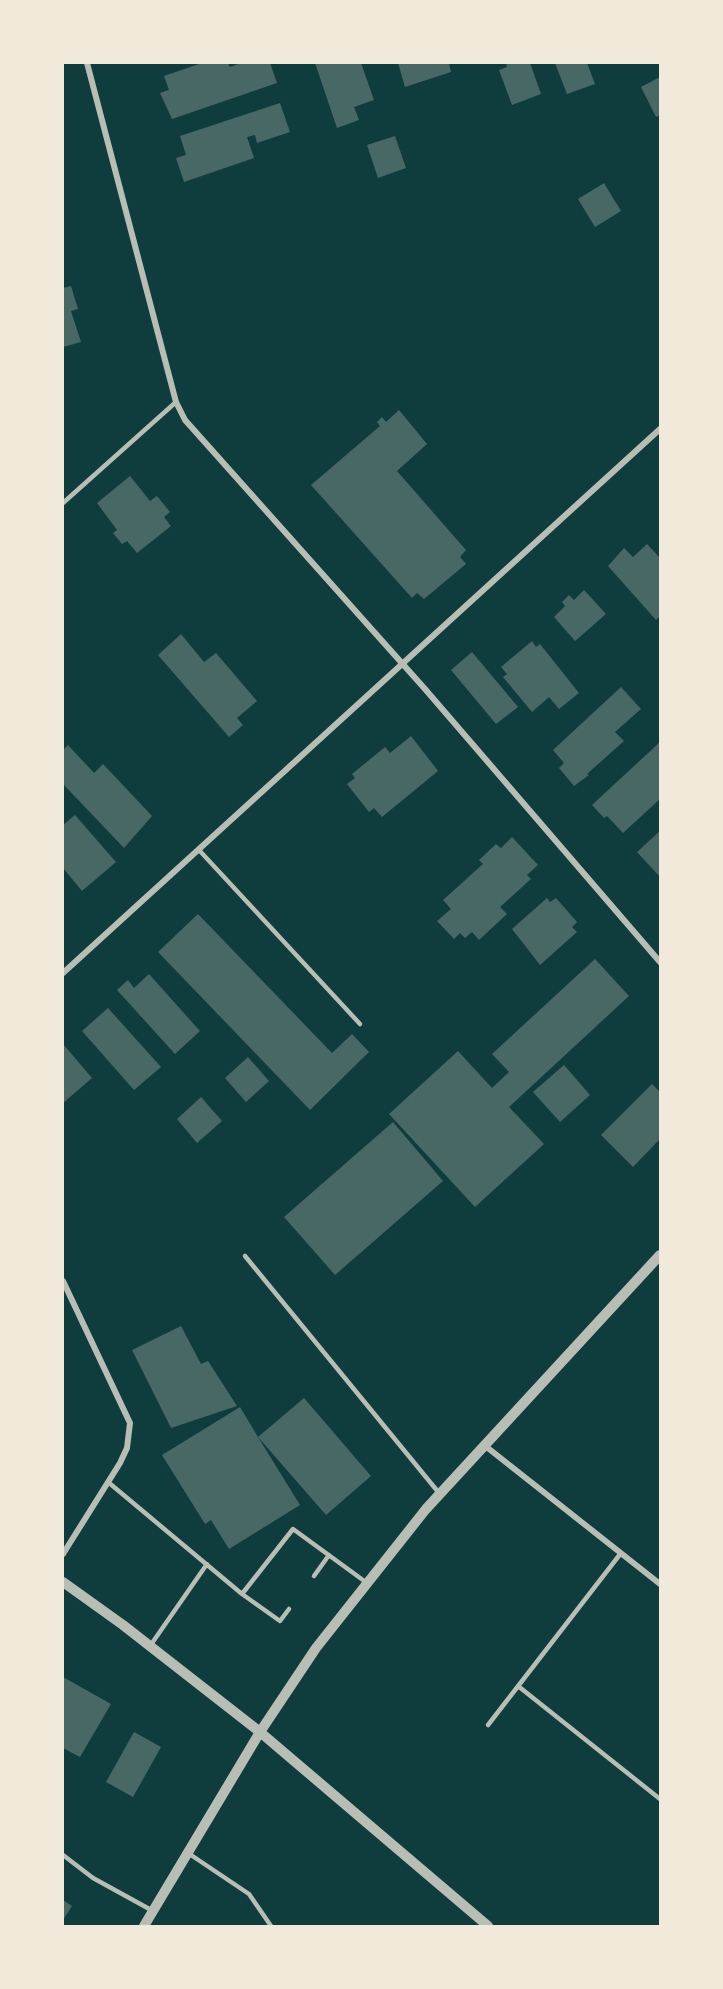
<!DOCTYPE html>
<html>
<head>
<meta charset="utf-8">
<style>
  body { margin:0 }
  #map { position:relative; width:723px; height:1989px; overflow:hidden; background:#0f3d3e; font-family:Literata,serif }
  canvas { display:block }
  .frame { position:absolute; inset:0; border:64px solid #f1e9da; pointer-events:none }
</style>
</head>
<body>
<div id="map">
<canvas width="723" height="1989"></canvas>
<div class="frame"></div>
</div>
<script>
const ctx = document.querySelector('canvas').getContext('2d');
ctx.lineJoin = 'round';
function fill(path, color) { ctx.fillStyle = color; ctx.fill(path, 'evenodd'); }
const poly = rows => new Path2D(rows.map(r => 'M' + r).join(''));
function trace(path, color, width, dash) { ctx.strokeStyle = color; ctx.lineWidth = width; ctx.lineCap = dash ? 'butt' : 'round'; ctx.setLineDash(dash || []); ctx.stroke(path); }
const building = poly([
  [202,63,228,63,230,67,241,63,270,63,277,83,172,119,160,93,169,90,164,76],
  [315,63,361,63,374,100,354,107,359,120,337,128],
  [398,63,449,63,451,72,405,87],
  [506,63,530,63,541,94,512,105,499,70,507,67],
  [555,63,587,63,595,84,567,94],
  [660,77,660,115,656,117,641,87],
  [280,103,290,132,257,143,255,135,247,137,254,158,184,182,176,158,186,155,180,136],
  [395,136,406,168,378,178,367,145],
  [604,183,621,211,595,227,578,199],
  [71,286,78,309,71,311,81,342,63,347,63,288],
  [399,410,427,444,397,471,466,550,460,557,466,564,424,599,417,593,412,598,311,485,380,426,377,422,382,417,386,422],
  [130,476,150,501,157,496,170,512,164,517,171,526,137,553,127,541,122,544,113,533,117,530,97,503],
  [647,544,660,558,660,616,656,620,608,566,624,548,633,557],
  [584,590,606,614,575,641,554,617,565,606,562,602,569,595,574,600],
  [181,634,204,662,216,653,257,701,237,718,243,725,229,737,158,655],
  [532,641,536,647,540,644,579,693,559,709,549,697,532,712,503,677,507,674,501,667],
  [472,652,518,707,496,724,451,670],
  [621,687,641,709,615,732,624,741,587,774,589,775,574,786,559,768,564,763,553,750],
  [411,736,438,771,382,817,374,808,369,812,347,784,355,778,352,774,385,747,390,753],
  [660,742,660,799,623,833,607,816,604,818,592,805],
  [68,745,94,773,103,764,152,816,124,848,63,784,63,750],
  [75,815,116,862,82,891,63,868,63,825],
  [660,831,660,877,637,852],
  [512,837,538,865,527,875,531,879,500,907,507,914,479,940,472,932,465,938,460,933,454,939,437,921,451,909,443,900,483,864,479,860,496,844,501,848],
  [547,898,550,902,556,898,577,922,572,927,577,932,540,965,512,929],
  [198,914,332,1053,352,1034,369,1052,310,1110,158,952],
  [595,959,629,996,509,1107,544,1144,475,1207,389,1114,458,1051,492,1088,509,1072,492,1054],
  [149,974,200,1031,175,1054,117,990,128,980,134,988],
  [108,1008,161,1067,134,1090,82,1031],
  [63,1044,92,1078,63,1103],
  [248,1057,269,1081,246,1102,225,1078],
  [564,1065,590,1095,560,1122,533,1092],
  [652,1084,660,1092,660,1139,633,1167,601,1135],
  [201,1097,222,1121,197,1143,177,1119],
  [393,1122,443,1181,335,1275,284,1217],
  [181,1326,201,1364,208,1361,237,1406,171,1428,132,1350],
  [304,1398,371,1476,326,1515,258,1437,300,1505,229,1549,211,1520,205,1524,162,1455,240,1407,258,1437],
  [63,1677,111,1704,80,1757,63,1748],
  [134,1732,161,1747,133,1797,106,1782],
  [63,1900,72,1906,63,1920]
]);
const service = poly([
  [63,503,176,402],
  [199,850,360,1024],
  [245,1256,439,1493],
  [108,1482,242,1594,293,1529,367,1583],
  [314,1576,329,1555],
  [242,1594,280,1621,289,1609],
  [150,1646,207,1564],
  [518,1686,660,1799],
  [488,1725,621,1553],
  [188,1853,249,1894,271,1926],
  [63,1855,93,1878,153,1911]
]);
const minor = poly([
  [87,63,176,402,185,420,425,689,660,962],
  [63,973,660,429],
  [63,1281,130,1423,127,1448,120,1463,63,1554],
  [484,1445,660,1584]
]);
const tertiary = poly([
  [63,1582,123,1625,260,1732,488,1926],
  [144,1926,260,1732,316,1648,426,1509,660,1255]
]);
fill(building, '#486865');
trace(service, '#b8beb3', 4.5);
trace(minor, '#b8beb3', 6);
trace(tertiary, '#b8beb3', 10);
</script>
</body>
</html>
